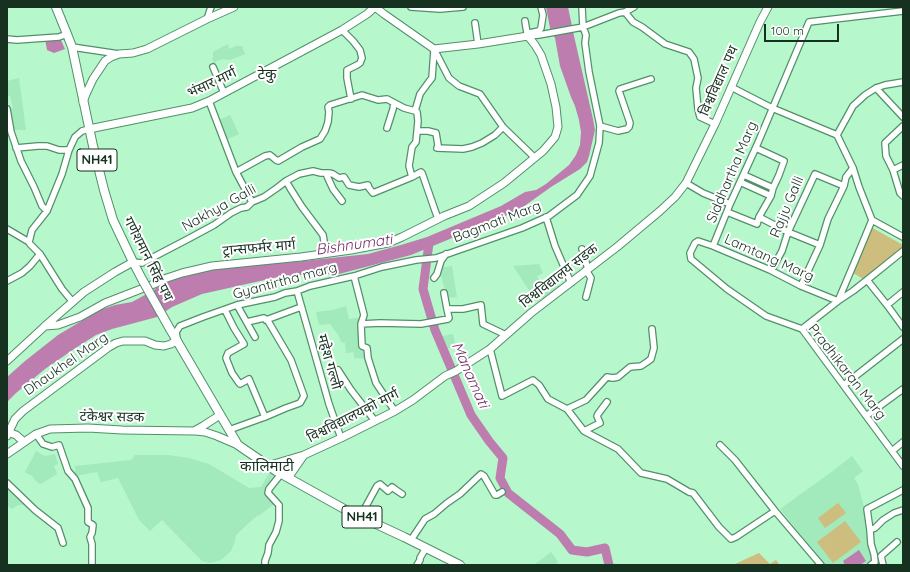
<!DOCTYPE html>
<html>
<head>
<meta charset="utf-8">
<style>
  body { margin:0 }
  #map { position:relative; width:910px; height:572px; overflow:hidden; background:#b6f7cc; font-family:Quicksand,sans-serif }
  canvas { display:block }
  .frame { position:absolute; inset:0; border:8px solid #173121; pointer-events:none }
  .scale { position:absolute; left:764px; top:24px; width:75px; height:18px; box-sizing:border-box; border:2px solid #173121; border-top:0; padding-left:5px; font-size:12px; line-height:14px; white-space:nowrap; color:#173121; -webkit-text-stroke:3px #fff; paint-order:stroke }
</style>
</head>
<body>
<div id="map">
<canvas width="910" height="572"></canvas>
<div class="frame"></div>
<div class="scale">100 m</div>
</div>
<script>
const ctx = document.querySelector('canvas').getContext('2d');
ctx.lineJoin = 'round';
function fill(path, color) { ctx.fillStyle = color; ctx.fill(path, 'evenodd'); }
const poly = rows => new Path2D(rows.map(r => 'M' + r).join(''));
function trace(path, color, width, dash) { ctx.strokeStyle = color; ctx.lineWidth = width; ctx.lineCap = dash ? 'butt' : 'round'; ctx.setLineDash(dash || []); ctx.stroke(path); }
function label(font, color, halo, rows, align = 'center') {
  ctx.font = font + ' Quicksand,"Noto Sans Devanagari",sans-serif'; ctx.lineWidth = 4; ctx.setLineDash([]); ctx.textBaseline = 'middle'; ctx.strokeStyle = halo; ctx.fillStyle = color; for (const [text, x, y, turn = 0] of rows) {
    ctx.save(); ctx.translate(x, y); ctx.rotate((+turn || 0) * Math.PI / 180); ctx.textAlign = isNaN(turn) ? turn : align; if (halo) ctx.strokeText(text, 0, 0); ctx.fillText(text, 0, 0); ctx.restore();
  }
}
const built = poly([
  [228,44,229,49,236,46,242,46,245,54,230,60,223,59,217,61,214,63,212,58,213,57,213,52],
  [19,78,26,130,13,130,9,109,13,108,10,96,7,96,7,81],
  [230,115,239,134,226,140,219,120],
  [539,264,543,273,537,276,543,287,548,284,550,287,553,285,555,287,558,284,560,288,545,300,536,301,513,266],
  [452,266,457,297,447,298,439,268],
  [346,306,349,319,358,318,360,321,361,347,366,348,368,359,354,358,354,352,346,353,345,343,341,342,339,336,330,324,319,325,316,312,333,310],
  [453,334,456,347,442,349,438,337],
  [36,451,45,456,55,454,58,464,54,466,57,474,41,484,38,483,31,475,28,474,25,472],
  [135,455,168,455,189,458,209,464,249,488,261,487,271,470,281,474,270,497,274,504,260,515,257,516,250,522,236,535,235,541,231,551,221,560,210,563,202,561,162,520,150,531,139,520,118,478,101,482,97,472,75,476,75,466,131,460],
  [852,456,863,471,854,478,858,484,861,496,865,510,865,522,872,559,870,563,867,565,825,565,780,509,830,473],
  [7,483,26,501,23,505,18,505,12,509,7,505],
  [551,552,558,562,555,565,534,565]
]);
const green = poly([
  [869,226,903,245,903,246,865,280,853,273],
  [838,503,846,513,825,528,818,518],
  [845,521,861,542,833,563,817,542],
  [759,553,770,564,776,560,779,564,777,565,738,565,735,564]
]);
const water = poly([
  [546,7,568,7,574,36,593,119,595,130,589,156,587,162,580,169,551,187,523,207,503,217,411,255,339,274,296,275,278,277,202,294,172,307,157,317,112,329,96,335,74,349,45,369,16,393,7,402,7,377,25,361,58,335,100,310,115,305,132,302,154,290,158,286,168,281,219,268,258,263,294,262,368,254,401,245,427,237,501,206,525,192,536,190,546,184,569,165,576,155,580,145,581,132,579,120,575,106,571,97,560,66,555,38,550,28],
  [60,38,65,49,54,53,47,50,45,39],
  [859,550,866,561,860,565,845,565,843,561]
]);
const river = poly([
  [429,243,423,289,435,330,471,415,489,441,503,458,500,478,508,493,560,534,572,550,587,552,605,548,609,565]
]);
const minor = poly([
  [411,7,440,9,463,7],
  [625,12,633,22,642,27,665,44,689,52,694,59,698,78,696,88,698,109,700,117,715,124],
  [207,19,211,7],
  [525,21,527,33],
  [475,23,478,44],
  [342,30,353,41,360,50,362,58,360,63,357,65,347,70,347,78,351,99],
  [529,33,539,31,541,28,543,15,541,7],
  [528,36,539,35,583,27,619,13,625,12,634,7],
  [7,39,17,40,59,37,67,34],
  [72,47,119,54],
  [434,49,449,78,459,86,480,94,503,127,534,157],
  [213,67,224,93],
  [731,87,772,108,837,135],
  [876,88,903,117],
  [209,101,236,172,252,202],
  [7,109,11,132,21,161,34,187,42,206,47,211],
  [415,111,420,94,428,83,432,78,434,50],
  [600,126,618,131,627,129,629,127,630,123,619,91,620,89,651,79],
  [903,126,885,143,886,156,893,170,903,165],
  [387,128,393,109,394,103],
  [418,131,428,131,436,133,438,145,437,148,463,149,472,147,482,143,495,135,503,127],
  [837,135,853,168,859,187,872,220,903,237],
  [837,135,853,106,865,95,876,88,885,85,903,82],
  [16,148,38,146,47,146,59,150,69,150],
  [893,170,900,193,903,196],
  [236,172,265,156,270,155,276,160,278,161,302,147,320,139,325,131,328,122,329,112,328,107,330,105,362,95,378,100,387,99,404,108,415,111],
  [329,173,333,174,339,178,344,177,349,185,359,187,368,185,369,188,373,193,412,177,409,166,412,147,416,142,418,121,417,112,415,111],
  [744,175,773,188],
  [412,177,421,172,422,173,438,219],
  [740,182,771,196],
  [686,183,703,193,730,204],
  [727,212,757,224,759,217,771,196,773,188,779,175,784,161,756,148],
  [546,217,555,246,571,283],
  [759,217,788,232,820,245],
  [872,220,855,261,838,301,801,286,770,270,713,246,698,241,695,243,690,253,691,259,727,289,766,316,802,329,903,466],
  [7,229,29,242,30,244,40,254,30,266,22,273,7,281],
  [29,242,32,230,47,211,62,174,69,150,75,137,82,131,89,129],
  [713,246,730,204,757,145,809,22,903,11],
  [582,249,588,269],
  [326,253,323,235,302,207,290,188,286,181,299,174,313,171,321,173,329,173,327,176,333,189,342,201],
  [40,254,62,289,72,301],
  [133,262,142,263,188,239,214,225,231,213,241,208,247,207,252,202,264,197,277,188,286,181],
  [770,270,773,267,782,251,788,232,815,174,844,186],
  [354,276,364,315,361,324,362,346,367,348,368,358,376,383,390,404,395,411],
  [434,278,437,274,441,261,446,254],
  [867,280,887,305,903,327],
  [801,286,820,245,828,219,844,186,846,177,853,168],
  [297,291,329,404,341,438],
  [444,293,447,309],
  [586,297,591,278,586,270],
  [237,305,255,337],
  [887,305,903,292],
  [225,310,234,328,244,344,228,353,226,358,232,373,239,383,240,384,249,379,265,417],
  [266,320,301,307],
  [361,324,380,323,421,324,448,319,449,318,447,309,463,309,481,305,483,324,506,335],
  [802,329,838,301,853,291,867,280,903,251],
  [177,338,176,332,180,326,203,317,237,305,275,297,285,293,297,291,310,286,354,276,382,267,416,260,436,258,522,228,549,216,577,195,590,176,599,143,600,126,589,72,585,43,586,35,583,27,582,7],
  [490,349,502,396,533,380,539,385,548,399,567,409,584,431,618,449,641,473,667,479,689,492,693,493,719,527,731,539,736,537,775,511],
  [338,370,351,390,375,421],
  [844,385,903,339],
  [567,409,586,400,607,377,613,378,618,377,630,367,641,366,647,362,651,359,654,348,652,329],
  [866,416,903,389],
  [229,430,265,417,286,408,300,403,304,396,291,360,268,321,264,318,247,322],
  [584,431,600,423,597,416,598,414,607,402],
  [36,434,43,444,52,447,59,445,68,471,75,479,88,508,88,522,93,525,92,533,90,537,92,544,92,565],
  [720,445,735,460,775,511,821,565],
  [892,451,903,442],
  [7,483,35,510,58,528,63,543],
  [360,517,377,486,380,484,388,491,392,487,396,490,402,494],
  [870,530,875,528,883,520,894,513,903,510],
  [411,540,425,519,434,514,447,503,460,494,481,474,484,476,495,495,497,495,502,492],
  [265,565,265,561,268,553,269,545,276,532,279,521,279,505,268,493,269,489,281,474],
  [417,565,420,560,420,558,426,548],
  [871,565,875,562,874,554,871,544,870,530,867,509,903,490],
  [883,565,881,556,897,542]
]);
const major = poly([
  [83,102,86,94,93,79,105,61,111,57,119,54,133,53,147,49,207,19,234,7],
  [89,129,192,108,209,101,342,30,367,14,375,7],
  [45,326,58,325,80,317,105,303,154,284,164,279,182,273,212,266,301,257,351,250,388,243,402,237,444,216,469,206,504,183,543,151,555,137,558,127,556,107,551,84,541,55,535,45,528,36,478,44,434,49,384,14,375,7],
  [7,361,45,326,84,292,115,272,133,262],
  [195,431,205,432,217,436,238,445],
  [8,432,16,435,24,442],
  [7,436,15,419,23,411,109,347,116,343,123,341,145,341,155,345,164,346,171,344,177,340],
  [7,454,36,434,50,429,88,428,122,430,194,431,203,426,220,415],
  [267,466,304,455,341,438,395,411,413,400,445,376,456,371,490,349,531,313,617,247,660,211,675,197,686,183,715,124,760,22,768,7],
  [288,478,304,455]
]);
const highway = poly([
  [56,7,67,34,72,47,93,146,104,190,113,220,133,262,143,281],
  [170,329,238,445,276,471,346,510,404,537,460,565]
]);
const highwayBridge = poly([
  [143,281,170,329]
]);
const shields = [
  [97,160,40],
  [362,517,40]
];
const shieldNames = [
  ["NH41",97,160],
  ["NH41",362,517]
];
const streetNames = [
  ["विश्वविद्याल पथ",719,81,-66],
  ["भंसार मार्ग",212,83,-25],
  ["Siddhartha Marg",732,172,-67],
  ["Rajju Galli",787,207,-67],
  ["Nakhya Galli",219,208,-29],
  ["Bagmati Marg",497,222,-21],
  ["ट्रान्सफर्मर मार्ग",259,248,-5],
  ["Lamtang Marg",769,258,24],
  ["गणेशमान सिंह पथ",148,259,63],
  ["विश्वविद्यालय सडक",559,276,-38],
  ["Gyantirtha marg",285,281,-15],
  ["महेश गल्ली",329,362,74],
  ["Dhaukhel Marg",66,364,-35],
  ["Pradhikaran Marg",847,372,52],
  ["विश्वविद्यालयको मार्ग",353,416,-27],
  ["टंकेश्वर सडक",112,417,1]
];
const neighbourhoodNames = [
  ["टेकु",267,74],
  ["कालिमाटी",267,466]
];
const waterNames = [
  ["Bishnumati",354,245,-8],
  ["Manamati",470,375,66]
];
fill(built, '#a2e9bc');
fill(green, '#cdbd7e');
fill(water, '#bd7dae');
trace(river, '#bd7dae', 9);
trace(minor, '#52906a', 8);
trace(major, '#52906a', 9);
trace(highway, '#52906a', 10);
trace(minor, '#fff', 5.5);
trace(major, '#fff', 7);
trace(highway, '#fff', 8);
trace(highwayBridge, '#52906a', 10, []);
trace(highwayBridge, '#fff', 8);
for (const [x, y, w] of shields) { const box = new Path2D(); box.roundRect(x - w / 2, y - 11, w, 22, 3); ctx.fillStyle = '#fff'; ctx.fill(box); trace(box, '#173121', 1); }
label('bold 13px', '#173121', null, shieldNames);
label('14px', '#173121', '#fff', streetNames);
label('15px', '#173121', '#fff', neighbourhoodNames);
label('italic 15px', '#772a68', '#fff', waterNames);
</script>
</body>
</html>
